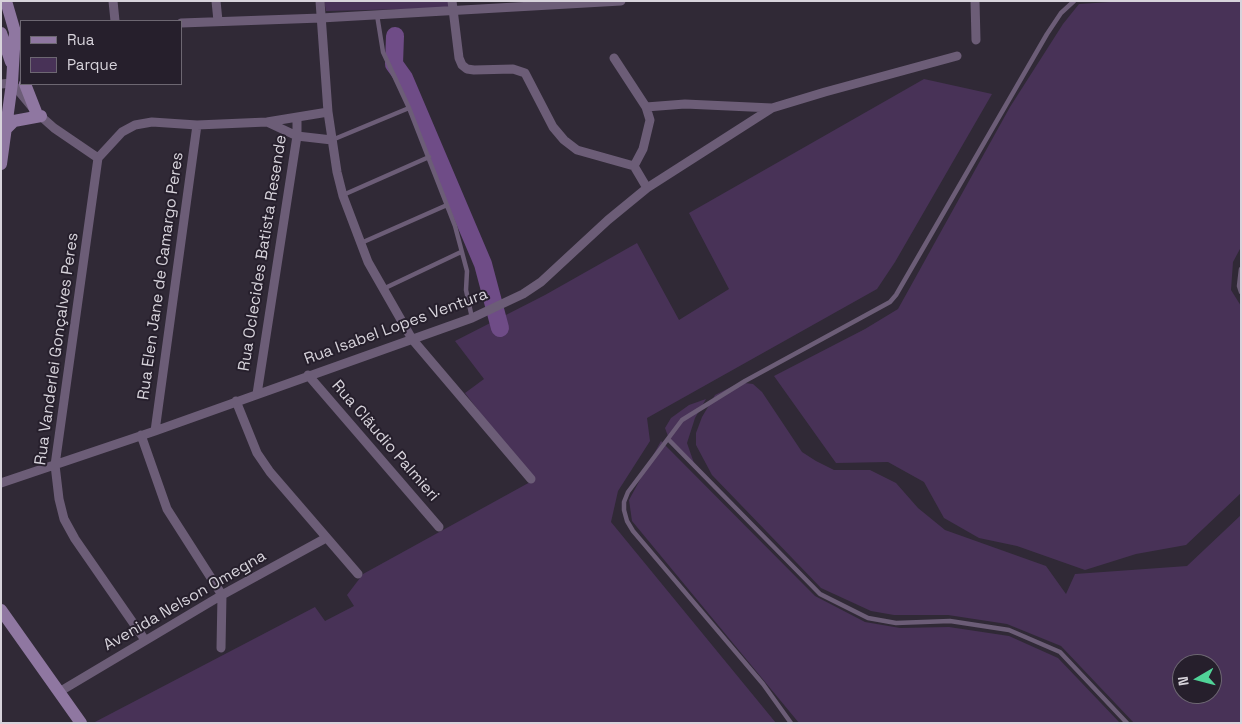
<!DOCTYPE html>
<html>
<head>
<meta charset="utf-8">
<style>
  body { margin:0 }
  #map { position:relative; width:1242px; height:724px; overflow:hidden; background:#302936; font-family:"Space Grotesk",sans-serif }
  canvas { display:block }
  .frame { position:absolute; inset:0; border:2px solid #d7d3db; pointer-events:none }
  .legend { position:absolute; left:20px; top:20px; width:162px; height:65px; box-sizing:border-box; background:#261f2c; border:1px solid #6d6772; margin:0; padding:6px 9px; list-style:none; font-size:15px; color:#d7d3db }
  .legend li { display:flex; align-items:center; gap:10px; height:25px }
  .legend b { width:25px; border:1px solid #6d6772 }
  .north { position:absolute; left:1172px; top:654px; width:50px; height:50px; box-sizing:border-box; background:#261f2c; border:1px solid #6d6772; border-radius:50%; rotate:262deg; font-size:14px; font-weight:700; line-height:20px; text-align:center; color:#d7d3db }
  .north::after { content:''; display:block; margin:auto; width:18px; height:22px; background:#50d398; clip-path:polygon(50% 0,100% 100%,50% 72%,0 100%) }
</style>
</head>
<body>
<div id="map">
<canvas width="1242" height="724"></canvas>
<div class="frame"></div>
<ul class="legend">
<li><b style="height:6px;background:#8f77a1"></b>Rua</li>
<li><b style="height:14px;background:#483257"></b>Parque</li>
</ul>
<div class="north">N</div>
</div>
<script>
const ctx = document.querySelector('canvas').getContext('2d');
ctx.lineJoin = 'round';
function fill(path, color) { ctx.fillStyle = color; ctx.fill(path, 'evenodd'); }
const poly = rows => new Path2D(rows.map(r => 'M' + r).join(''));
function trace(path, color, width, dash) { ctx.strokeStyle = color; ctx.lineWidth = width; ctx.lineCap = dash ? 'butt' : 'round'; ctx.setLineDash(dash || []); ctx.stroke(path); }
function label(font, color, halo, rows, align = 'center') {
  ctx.font = font + ' "Space Grotesk",sans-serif'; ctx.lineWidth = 4; ctx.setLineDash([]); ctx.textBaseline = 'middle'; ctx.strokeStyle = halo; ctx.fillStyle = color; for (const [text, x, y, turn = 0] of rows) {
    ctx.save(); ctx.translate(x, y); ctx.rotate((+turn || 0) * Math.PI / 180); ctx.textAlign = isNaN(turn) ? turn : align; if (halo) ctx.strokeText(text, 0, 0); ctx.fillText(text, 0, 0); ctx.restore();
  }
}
const green = poly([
  [324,1,449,1,450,8,326,11],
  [1126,1,1241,1,1241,247,1233,262,1231,290,1241,306,1241,493,1186,545,1136,554,1085,570,1017,546,979,538,944,518,924,482,888,462,836,463,774,376,865,329,898,309,1010,107,1063,24,1079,4],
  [924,79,992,94,895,262,877,289,647,418,650,441,618,491,611,522,776,723,93,723,315,607,325,621,354,606,347,595,363,574,532,481,465,393,484,379,455,341,545,295,637,243,679,320,729,289,689,213],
  [745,383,753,384,762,392,802,452,816,461,834,470,870,470,896,483,918,508,945,530,1046,566,1066,594,1075,574,1187,566,1241,515,1241,723,1134,723,1061,646,1007,624,948,615,894,615,871,611,821,588,712,475,696,445,696,433,702,417,715,395,735,385],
  [1182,664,1212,664,1212,694,1182,694],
  [706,399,695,418,687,443,695,466,669,439,665,428,671,418,689,405],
  [661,441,815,596,865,622,900,628,949,627,1009,636,1058,658,1120,723,799,723,632,521,629,500]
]);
const river = poly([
  [395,36,394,64,404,78,483,264,500,328]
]);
const lane = poly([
  [377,15,383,52,409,108,455,226,467,271,466,290,472,318],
  [332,140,409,108],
  [343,195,429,157],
  [361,243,447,205],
  [1241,269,1239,286,1241,292],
  [383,289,461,252],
  [669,440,820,594,868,618,896,623,950,621,1009,630,1060,652,1127,723],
  [791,723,763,684,633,531,627,521,624,510,624,502,628,492,682,420,745,381,890,302,896,295,1047,34,1061,13,1074,1]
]);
const street = poly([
  [113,1,115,21],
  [216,1,218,21],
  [320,1,328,112,337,172,343,196,368,262,412,339,531,479],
  [452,1,459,58,462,65,467,69,474,70,513,69,525,73,553,127,564,140,577,150,634,166,647,188],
  [975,1,976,40],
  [181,23,321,18,621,1],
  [614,58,646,107,650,120,643,149,634,166],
  [1,84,12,83,36,112,54,128,98,158],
  [646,107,685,104,772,108],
  [267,122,297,136,332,140],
  [98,158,55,465,59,499,64,519,75,539,145,640],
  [98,158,122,132,135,125,152,122,197,125,267,122,328,112],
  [308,375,439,527],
  [257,394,297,136,297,117],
  [236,401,257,453,270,472,358,574],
  [155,431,197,125],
  [141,435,167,509,222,595,221,648],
  [1,483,155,431,472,318,523,294,541,282,608,220,647,188,772,108,825,92,957,56],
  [59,692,222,595,326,538]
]);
const secondary = poly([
  [1,33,11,62],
  [25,84,36,112],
  [7,128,14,121,41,116],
  [1,164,12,83,15,32,6,1],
  [1,610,81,723]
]);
const streetNames = [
  ["Rua Oclecides Batista Resende",263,253,-81],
  ["Rua Elen Jane de Camargo Peres",161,276,-82],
  ["Rua Isabel Lopes Ventura",396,327,-20],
  ["Rua Vanderlei Gonçalves Peres",57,349,-82],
  ["Rua Clãudio Palmieri",385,441,49],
  ["Avenida Nelson Omegna",185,601,-30]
];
fill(green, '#483257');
trace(river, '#6f4c87', 18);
trace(lane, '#6c5d77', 4.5);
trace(street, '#6c5d77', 9);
trace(secondary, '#8f77a1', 12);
label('16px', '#d7d3db', '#261f2c', streetNames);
</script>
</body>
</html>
